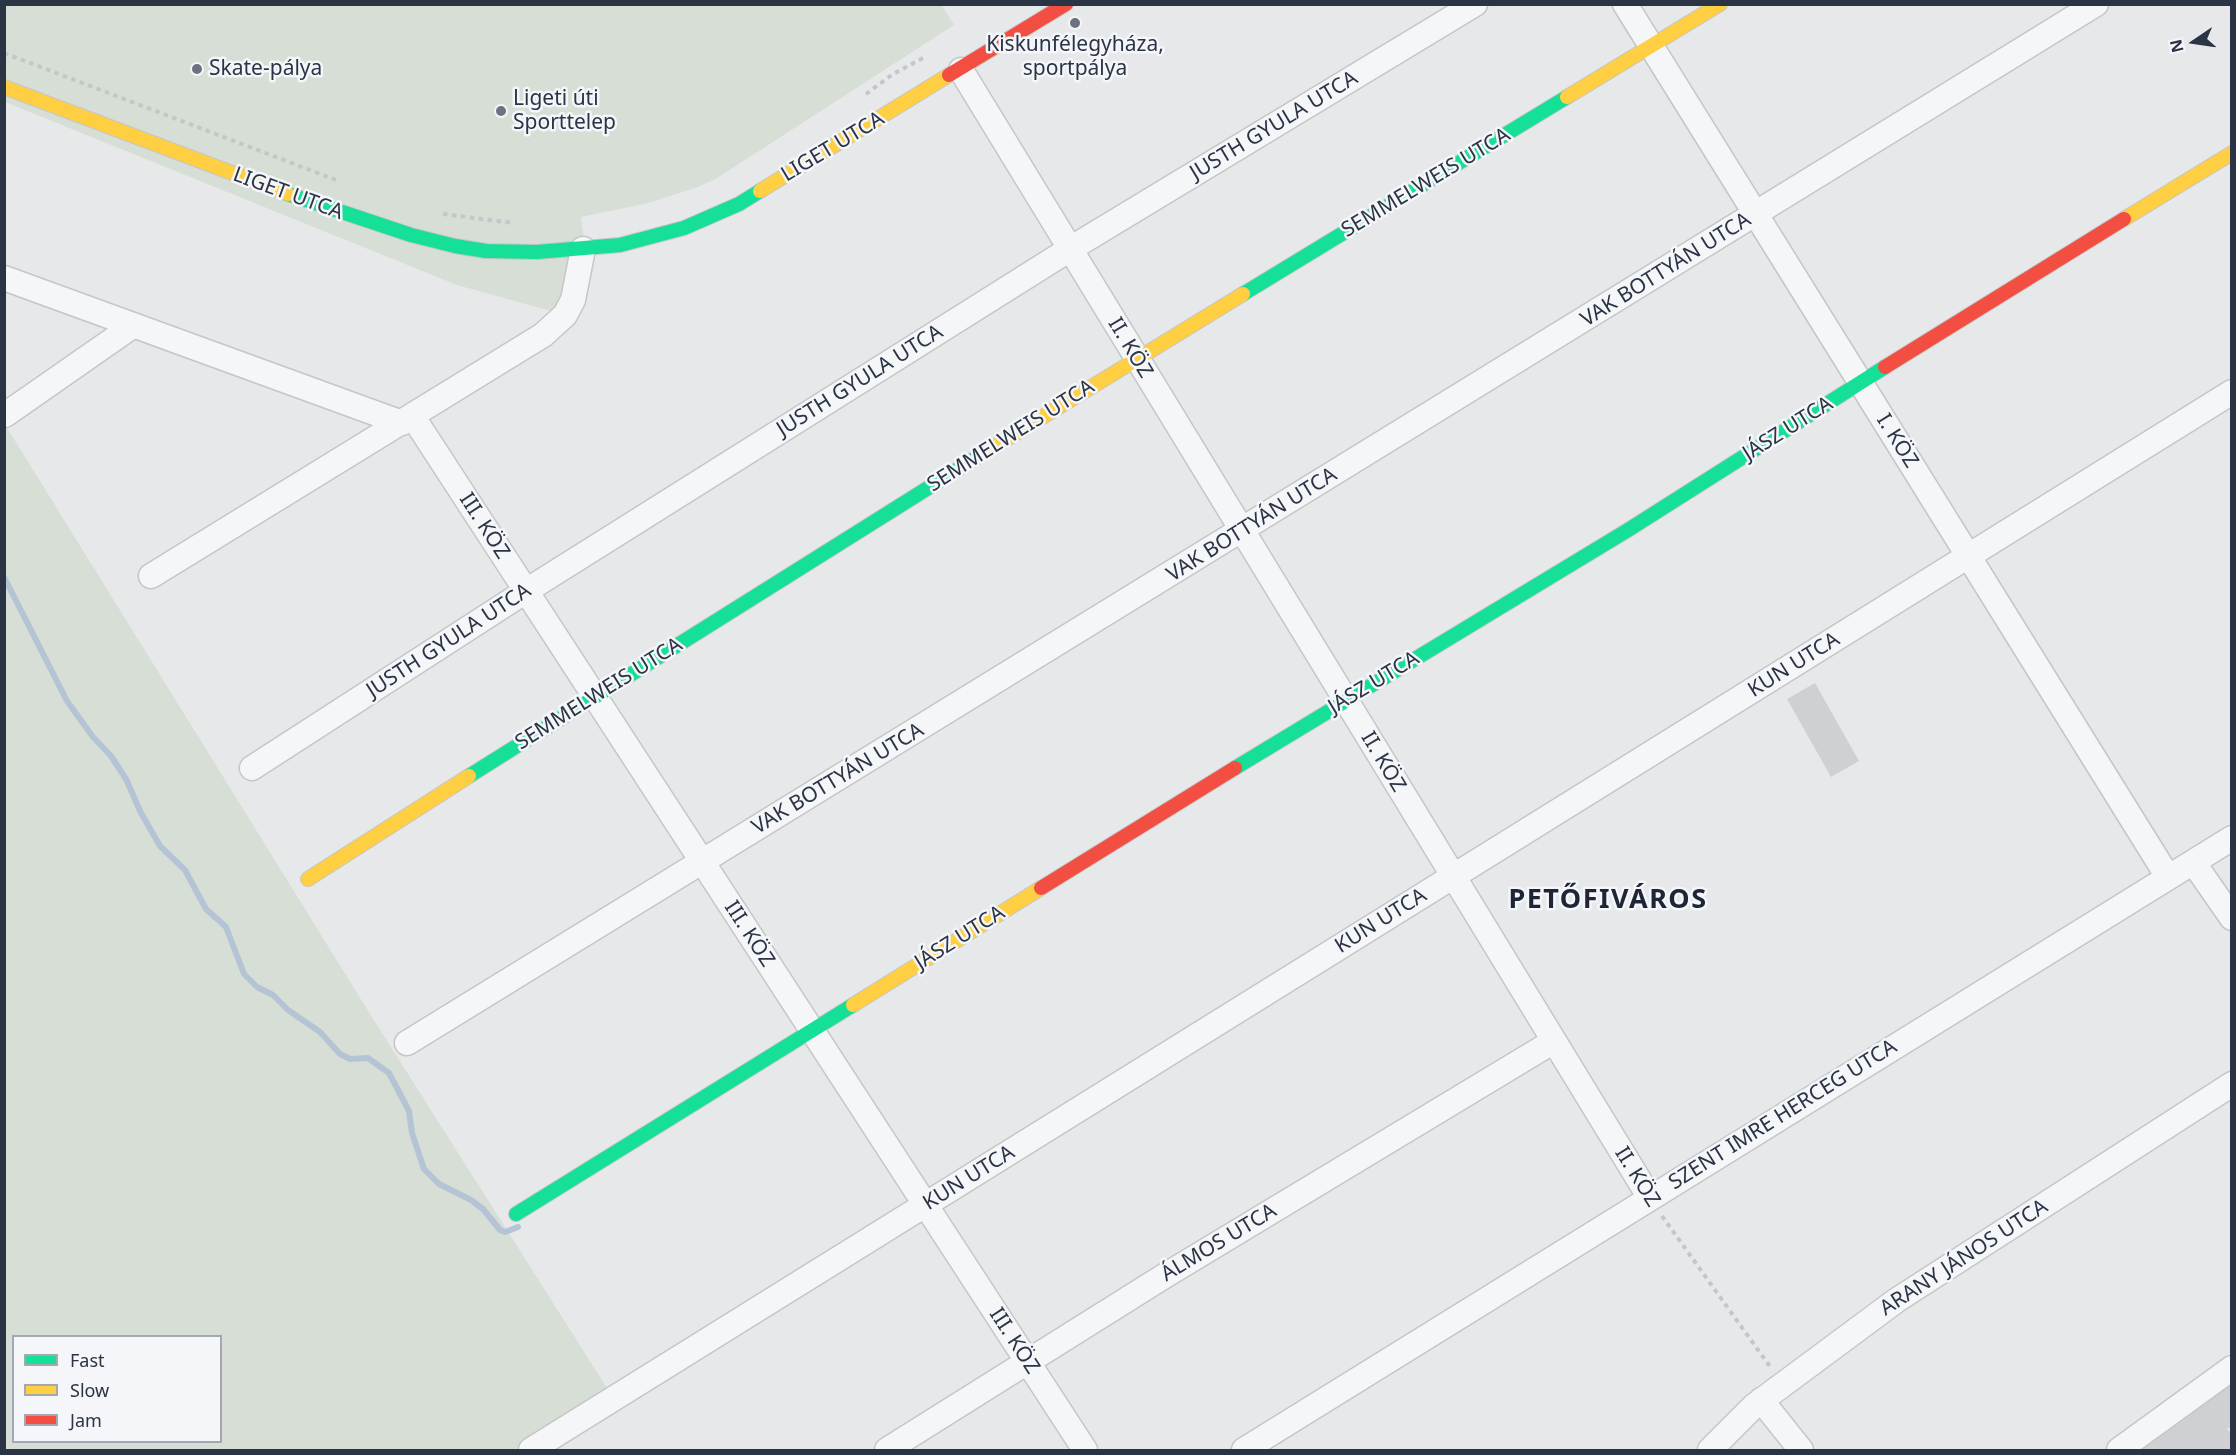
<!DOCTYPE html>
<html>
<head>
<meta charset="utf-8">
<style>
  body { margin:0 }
  #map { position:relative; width:2236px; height:1455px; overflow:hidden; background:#e6e8ea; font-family:"Noto Sans",sans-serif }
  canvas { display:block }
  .frame { position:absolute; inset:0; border:6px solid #2b3445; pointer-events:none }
  .legend { position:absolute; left:12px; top:1335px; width:210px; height:108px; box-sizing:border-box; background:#f4f6f9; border:2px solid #a4a8b1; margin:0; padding:8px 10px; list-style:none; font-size:18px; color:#2b3445 }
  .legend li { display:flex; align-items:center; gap:12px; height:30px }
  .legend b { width:30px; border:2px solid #a4a8b1 }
  .north { position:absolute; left:2164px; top:12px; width:60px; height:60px; -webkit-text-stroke:4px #f4f6f9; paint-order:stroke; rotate:257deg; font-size:16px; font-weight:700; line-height:24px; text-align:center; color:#2b3445 }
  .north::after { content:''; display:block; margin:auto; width:21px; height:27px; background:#2b3445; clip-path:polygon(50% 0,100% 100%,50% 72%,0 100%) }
</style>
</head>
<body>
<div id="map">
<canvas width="2236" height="1455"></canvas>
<div class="frame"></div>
<ul class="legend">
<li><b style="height:8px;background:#16e098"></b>Fast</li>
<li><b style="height:8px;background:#ffcf43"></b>Slow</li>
<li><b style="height:8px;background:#f24e42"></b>Jam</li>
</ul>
<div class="north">N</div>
</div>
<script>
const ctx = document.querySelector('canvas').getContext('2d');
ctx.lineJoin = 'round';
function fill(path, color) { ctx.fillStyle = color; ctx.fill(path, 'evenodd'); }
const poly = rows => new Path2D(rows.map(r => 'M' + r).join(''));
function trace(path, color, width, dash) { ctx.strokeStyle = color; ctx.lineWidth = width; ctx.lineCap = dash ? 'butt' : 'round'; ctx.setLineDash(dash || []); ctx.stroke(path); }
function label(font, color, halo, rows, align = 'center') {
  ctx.font = font + ' "Noto Sans",sans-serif'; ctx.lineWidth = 5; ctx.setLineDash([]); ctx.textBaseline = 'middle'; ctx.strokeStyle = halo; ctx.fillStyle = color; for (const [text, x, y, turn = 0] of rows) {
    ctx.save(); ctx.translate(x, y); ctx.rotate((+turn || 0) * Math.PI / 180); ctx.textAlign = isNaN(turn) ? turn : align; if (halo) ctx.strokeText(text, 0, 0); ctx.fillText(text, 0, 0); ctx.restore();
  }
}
const green = poly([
  [941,4,954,25,717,178,698,187,648,203,581,217,585,250,573,317,457,285,5,102,4,5],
  [4,423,370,1014,612,1396,524,1450,5,1450],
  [14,1336,220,1336,220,1442,14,1442]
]);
const stream = poly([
  [4,577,67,701,93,737,111,756,126,779,141,813,160,846,185,870,206,909,226,927,244,974,257,987,273,995,288,1010,320,1032,340,1054,350,1059,368,1058,389,1073,409,1111,412,1133,424,1169,439,1184,471,1200,483,1209,500,1230,505,1232,518,1227]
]);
const building = poly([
  [1815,683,1859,761,1831,777,1787,699],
  [2232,1382,2232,1426,2227,1429,2232,1434,2232,1450,2140,1450]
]);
const path = poly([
  [4,53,336,180],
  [866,94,893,74,925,57],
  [443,214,513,223],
  [1662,1216,1771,1368]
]);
const street = poly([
  [1625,4,2168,877],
  [961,70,1650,1198],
  [4,278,402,423],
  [5,415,134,325],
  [413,417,1085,1450],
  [151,576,543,335,565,315,573,300,583,249],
  [252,768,526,591,1070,249,1475,4],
  [2193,862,2232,918],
  [407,1043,2096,4],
  [1761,1400,1801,1450],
  [531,1450,2232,392],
  [887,1450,1166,1275,1554,1041],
  [1244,1450,2232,838],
  [1710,1450,1754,1406,1897,1300,2232,1084],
  [2119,1450,2232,1368]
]);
const fast = poly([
  [288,194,411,235,455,246,486,251,537,252,620,245,684,228,739,204,760,191],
  [1243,294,1567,97],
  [1235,768,1628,530,1885,367],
  [469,776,979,456],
  [516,1214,853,1005]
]);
const slow = poly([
  [4,87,288,194],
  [1567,97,1720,4],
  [760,191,949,75],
  [2124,219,2232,153],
  [979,456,1243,294],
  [308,879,469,776],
  [853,1005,1041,888]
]);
const jam = poly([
  [949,75,1066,4],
  [1885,367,2124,219],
  [1041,888,1235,768]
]);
const markers = [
  [1075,23,6,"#6c737f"],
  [197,69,6,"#6c737f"],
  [501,111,6,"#6c737f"]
];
const poiNames = [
  ["Kiskunfélegyháza,",1075,45,"center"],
  ["sportpálya",1075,69,"center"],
  ["Skate-pálya",209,69],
  ["Ligeti úti",513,99],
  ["Sporttelep",513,123]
];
const streetNames = [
  ["JUSTH GYULA UTCA",1274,126,-31],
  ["LIGET UTCA",833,147,-31],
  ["SEMMELWEIS UTCA",1426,183,-31],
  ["LIGET UTCA",288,194,20],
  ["VAK BOTTYÁN UTCA",1666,270,-32],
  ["II. KÖZ",1130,348,59],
  ["JUSTH GYULA UTCA",860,381,-32],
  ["JÁSZ UTCA",1788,429,-32],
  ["SEMMELWEIS UTCA",1011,436,-32],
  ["I. KÖZ",1897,441,58],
  ["VAK BOTTYÁN UTCA",1252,525,-32],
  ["III. KÖZ",484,526,57],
  ["JUSTH GYULA UTCA",449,641,-33],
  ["KUN UTCA",1794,665,-32],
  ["JÁSZ UTCA",1374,683,-31],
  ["SEMMELWEIS UTCA",599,694,-32],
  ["II. KÖZ",1383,762,59],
  ["VAK BOTTYÁN UTCA",838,779,-31],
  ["KUN UTCA",1381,921,-32],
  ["III. KÖZ",749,934,57],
  ["JÁSZ UTCA",960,938,-32],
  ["SZENT IMRE HERCEG UTCA",1783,1115,-32],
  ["II. KÖZ",1637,1177,58],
  ["KUN UTCA",969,1178,-32],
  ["ÁLMOS UTCA",1219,1243,-31],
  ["ARANY JÁNOS UTCA",1964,1258,-33],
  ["III. KÖZ",1014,1341,57]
];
const districtNames = [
  ["PETŐFIVÁROS",1608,900]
];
fill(green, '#d6ded6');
trace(stream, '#b4c4d5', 6);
fill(building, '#ced0d3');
trace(street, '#c4c6c8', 27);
trace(fast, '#c4c6c8', 16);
trace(slow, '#c4c6c8', 16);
trace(jam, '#c4c6c8', 16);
trace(path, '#c5c6ca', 4, [4.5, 4.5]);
trace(street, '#f5f6f7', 24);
trace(fast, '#16e098', 14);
trace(slow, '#ffcf43', 14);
trace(jam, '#f24e42', 14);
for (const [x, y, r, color] of markers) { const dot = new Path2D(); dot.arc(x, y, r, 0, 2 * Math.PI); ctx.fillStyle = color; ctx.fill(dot); trace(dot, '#f4f6f9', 2); }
label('21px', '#2b3445', '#f4f6f9', poiNames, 'left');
label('21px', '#2b3445', '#f4f6f9', streetNames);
ctx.letterSpacing = '1.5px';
label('bold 27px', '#1d2536', '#f4f6f9', districtNames);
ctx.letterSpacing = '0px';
</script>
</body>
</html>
